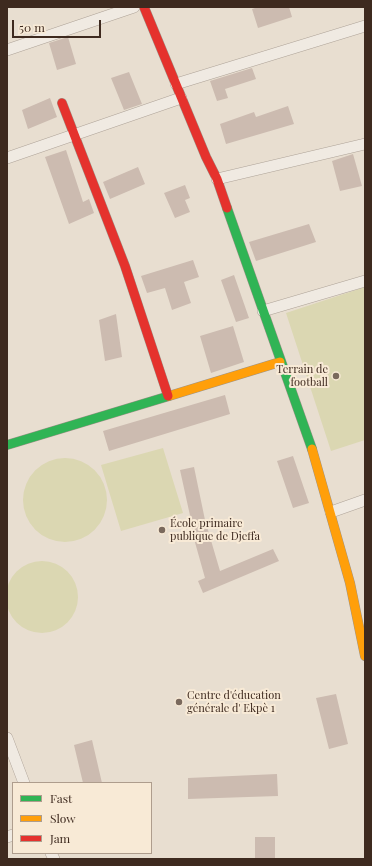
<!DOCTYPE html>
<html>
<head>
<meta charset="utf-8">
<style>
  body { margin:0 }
  #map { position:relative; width:372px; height:866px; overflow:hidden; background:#e8ded0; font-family:"Playfair Display",serif }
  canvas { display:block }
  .frame { position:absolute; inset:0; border:8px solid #3e2a1f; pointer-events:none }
  .legend { position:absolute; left:12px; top:782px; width:140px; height:72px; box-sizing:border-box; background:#f8ead6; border:1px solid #ae9d8d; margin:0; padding:5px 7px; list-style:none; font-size:12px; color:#3e2a1f }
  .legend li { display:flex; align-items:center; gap:8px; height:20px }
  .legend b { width:20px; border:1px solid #ae9d8d }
  .scale { position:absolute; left:12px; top:20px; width:89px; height:18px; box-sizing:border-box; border:2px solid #3e2a1f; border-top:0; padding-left:5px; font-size:12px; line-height:14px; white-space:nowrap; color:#3e2a1f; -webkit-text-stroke:3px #f8ead6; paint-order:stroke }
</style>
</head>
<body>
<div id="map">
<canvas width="372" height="866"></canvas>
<div class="frame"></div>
<ul class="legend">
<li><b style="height:5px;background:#30b455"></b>Fast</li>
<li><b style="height:5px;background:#ff9f0a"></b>Slow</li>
<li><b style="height:5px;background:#e5322d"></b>Jam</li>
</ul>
<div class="scale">50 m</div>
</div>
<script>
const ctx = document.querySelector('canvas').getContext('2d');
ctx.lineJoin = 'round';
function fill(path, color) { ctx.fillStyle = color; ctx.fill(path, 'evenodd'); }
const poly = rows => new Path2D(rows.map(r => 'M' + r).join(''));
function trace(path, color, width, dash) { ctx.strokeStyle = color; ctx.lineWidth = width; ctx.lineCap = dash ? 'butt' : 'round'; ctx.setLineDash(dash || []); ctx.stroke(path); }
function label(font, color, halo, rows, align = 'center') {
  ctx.font = font + ' "Playfair Display",serif'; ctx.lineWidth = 4; ctx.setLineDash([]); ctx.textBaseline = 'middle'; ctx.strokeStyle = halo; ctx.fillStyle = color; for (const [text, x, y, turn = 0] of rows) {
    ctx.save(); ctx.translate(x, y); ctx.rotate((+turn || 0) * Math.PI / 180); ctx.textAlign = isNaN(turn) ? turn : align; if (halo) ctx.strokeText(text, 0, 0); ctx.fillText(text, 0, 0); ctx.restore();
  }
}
const green = poly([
  [365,287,365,440,331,451,286,313],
  [163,448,183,513,121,531,101,465],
  '23 500a42 42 0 1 1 84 0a42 42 0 1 1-84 0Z',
  '6 597a36 36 0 1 1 72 0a36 36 0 1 1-72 0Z'
]);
const building = poly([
  [258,7,289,7,292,17,258,28,252,9],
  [68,37,76,64,57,70,49,43],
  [252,68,256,79,225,89,228,98,217,101,210,81],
  [129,72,142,104,124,110,111,78],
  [50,98,57,117,28,129,22,110],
  [288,106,294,124,226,144,220,124,254,112,256,117],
  [66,150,83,202,89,199,94,213,69,224,45,157],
  [353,154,362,186,340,191,332,161],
  [138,167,145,184,110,199,103,182],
  [185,185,190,198,185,200,190,212,175,218,164,193],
  [309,224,316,242,256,261,249,242],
  [193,260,199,277,184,282,191,303,172,310,165,288,147,293,141,276],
  [234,275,249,318,236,322,221,280],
  [116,314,122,357,105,361,99,320],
  [233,326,244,362,211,373,200,336],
  [225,395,230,414,109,451,103,431],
  [293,456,309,503,293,508,277,461],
  [194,467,205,520,220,571,273,549,279,561,203,593,198,581,205,578,189,521,191,520,180,470],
  [336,694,348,744,329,749,316,698],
  [92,740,102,783,83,783,74,745],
  [277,774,278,796,188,799,188,778],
  [255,837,275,837,275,859,255,859]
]);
const street = poly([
  [7,50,134,7],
  [176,84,365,26],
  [7,158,181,98],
  [217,179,365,144],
  [263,311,365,281],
  [331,512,365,500],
  [7,738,24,783],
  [7,837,13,835],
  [51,853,54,859]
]);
const fast = poly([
  [227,208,312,449],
  [7,445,169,396]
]);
const slow = poly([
  [169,396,280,362],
  [312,449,350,583,365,656]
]);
const jam = poly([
  [144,7,206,157,217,179,227,208],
  [62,103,125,266,168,396]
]);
const markers = [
  [336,376,4,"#7a695d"],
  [162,530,4,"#7a695d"],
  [179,702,4,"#7a695d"]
];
const poiNames = [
  ["Terrain de",328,370,"right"],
  ["football",328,383,"right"],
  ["École primaire",170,524],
  ["publique de Djeffa",170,537],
  ["Centre d'éducation",187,696],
  ["générale d' Ekpè 1",187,709]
];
fill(green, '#dbd7b2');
fill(building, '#ccbbb0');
trace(street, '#aea398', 12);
trace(fast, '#9d9388', 10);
trace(slow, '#9d9388', 10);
trace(jam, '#9d9388', 10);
trace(street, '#f0eae2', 11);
trace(fast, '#30b455', 9);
trace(slow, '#ff9f0a', 9);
trace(jam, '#e5322d', 9);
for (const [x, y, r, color] of markers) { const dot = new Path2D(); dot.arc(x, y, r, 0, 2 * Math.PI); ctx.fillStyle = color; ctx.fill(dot); trace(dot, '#f8ead6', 1.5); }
label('11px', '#3e2a1f', '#f8ead6', poiNames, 'left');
</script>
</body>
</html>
